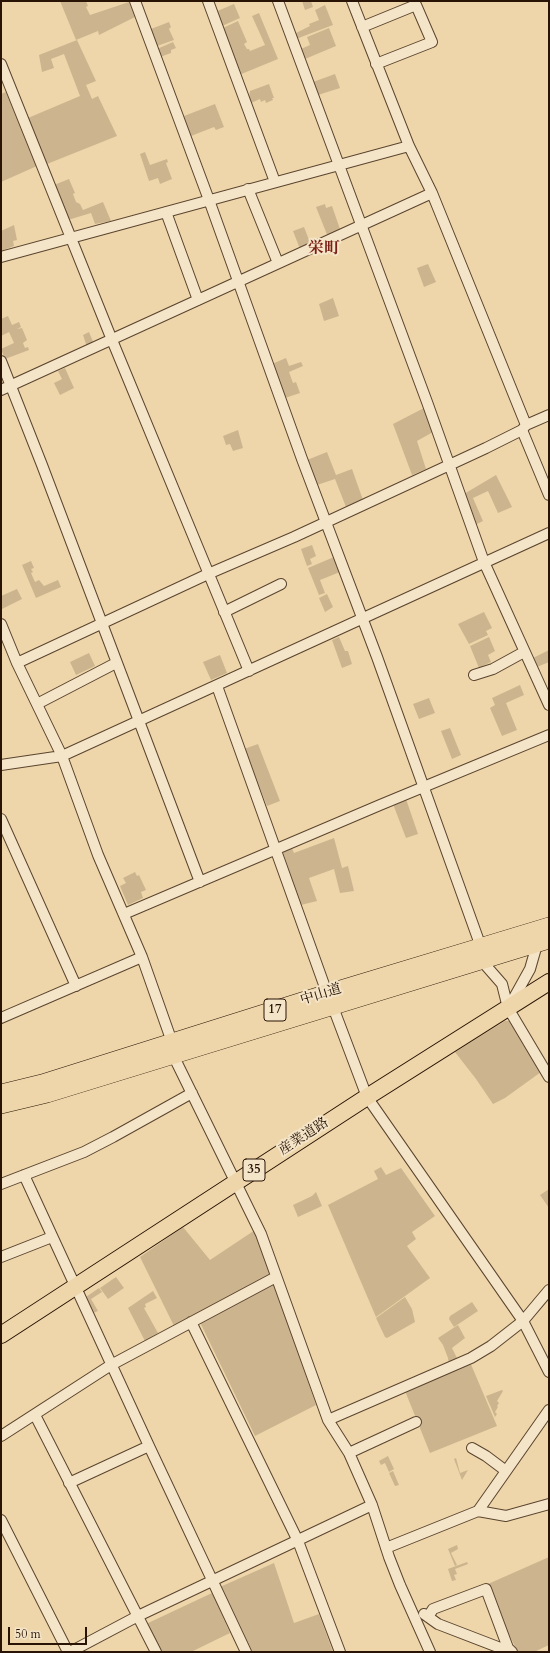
<!DOCTYPE html>
<html>
<head>
<meta charset="utf-8">
<style>
  body { margin:0 }
  #map { position:relative; width:550px; height:1653px; overflow:hidden; background:#eed6aa; font-family:Cardo,serif }
  canvas { display:block }
  .frame { position:absolute; inset:0; border:2px solid #281304; pointer-events:none }
  .scale { position:absolute; left:8px; top:1627px; width:79px; height:18px; box-sizing:border-box; border:2px solid #281304; border-top:0; padding-left:5px; font-size:12px; line-height:14px; white-space:nowrap; color:#281304; -webkit-text-stroke:3px #f4e4c8; paint-order:stroke }
</style>
</head>
<body>
<div id="map">
<canvas width="550" height="1653"></canvas>
<div class="frame"></div>
<div class="scale">50 m</div>
</div>
<script>
const ctx = document.querySelector('canvas').getContext('2d');
ctx.lineJoin = 'round';
function fill(path, color) { ctx.fillStyle = color; ctx.fill(path, 'evenodd'); }
const poly = rows => new Path2D(rows.map(r => 'M' + r).join(''));
function trace(path, color, width, dash) { ctx.strokeStyle = color; ctx.lineWidth = width; ctx.lineCap = dash ? 'butt' : 'round'; ctx.setLineDash(dash || []); ctx.stroke(path); }
function label(font, color, halo, rows, align = 'center') {
  ctx.font = font + ' Cardo,"Noto Serif JP",serif'; ctx.lineWidth = 4; ctx.setLineDash([]); ctx.textBaseline = 'middle'; ctx.strokeStyle = halo; ctx.fillStyle = color; for (const [text, x, y, turn = 0] of rows) {
    ctx.save(); ctx.translate(x, y); ctx.rotate((+turn || 0) * Math.PI / 180); ctx.textAlign = isNaN(turn) ? turn : align; if (halo) ctx.strokeText(text, 0, 0); ctx.fillText(text, 0, 0); ctx.restore();
  }
}
const green = poly([
  [60,1,86,1,88,6,86,7,90,15,129,2,135,17,99,35,98,31,76,40],
  [302,1,311,1,313,7,305,10],
  [234,4,240,18,222,26,215,12],
  [325,5,333,25,296,39,294,34,310,26,309,24,319,20,315,10],
  [259,13,278,59,239,75,223,28,238,21,247,42,244,44,247,49,249,49,250,51,265,45,252,16],
  [169,22,171,27,169,29,174,40,157,46,151,29],
  [329,28,336,46,305,59,301,49,310,45,307,37],
  [77,40,96,81,86,85,92,99,98,96,117,136,47,164,28,118,80,96,64,54,51,59,54,68,42,72,39,55],
  [173,42,176,48,171,50,171,53,160,57,157,49],
  [335,74,340,88,318,95,313,82],
  [269,84,274,98,272,98,273,100,266,103,265,100,261,102,260,99,251,103,249,97,250,91],
  [6,92,37,166,1,182,1,94],
  [215,104,224,127,216,130,214,127,191,136,184,116],
  [145,152,150,165,167,159,168,162,166,163,172,179,160,184,158,178,149,181,140,154],
  [69,179,75,193,73,194,76,202,80,204,83,210,103,202,111,221,95,224,91,213,68,220,54,185],
  [325,204,326,208,332,206,341,232,328,237,316,207],
  [14,225,17,240,13,241,14,246,1,251,1,231],
  [304,227,311,245,300,249,293,231],
  [428,264,436,282,424,287,417,268],
  [333,298,339,316,324,321,319,304],
  [8,316,12,325,19,322,21,327,17,329,22,328,27,340,23,343,25,348,28,347,29,350,5,359,1,349,14,343,9,332,1,336,1,319],
  [89,332,94,344,87,347,83,335],
  [286,358,289,366,301,362,303,366,289,372,293,383,296,382,300,393,285,398,272,364],
  [65,368,74,388,60,395,54,383,62,379,58,371],
  [424,408,433,432,417,441,426,469,412,475,393,424],
  [238,430,243,448,233,451,230,444,226,445,223,436],
  [327,452,336,475,352,469,363,500,346,507,335,479,317,485,307,460],
  [496,475,512,507,498,513,488,491,473,498,483,521,475,525,464,494],
  [312,545,316,556,310,559,312,564,307,566,301,549],
  [334,557,340,572,320,580,325,593,319,595,308,568],
  [31,561,34,568,31,569,33,572,31,573,35,582,39,580,44,586,58,580,61,587,36,598,22,565],
  [17,589,22,599,2,609,1,596],
  [327,594,333,607,325,612,319,598],
  [484,612,492,628,486,631,488,635,469,644,458,624],
  [339,637,345,651,348,651,352,664,342,668,332,640],
  [489,637,495,651,488,655,491,662,479,668,470,646],
  [549,650,549,662,537,667,533,658],
  [89,653,95,666,76,675,70,662],
  [220,655,227,673,211,680,203,662],
  [520,685,524,695,506,703,517,730,502,736,490,708,495,705,492,698],
  [429,698,435,713,419,719,413,704],
  [450,728,461,755,452,759,441,731],
  [258,744,280,801,267,806,244,749],
  [406,799,418,834,406,838,393,804],
  [334,838,342,868,348,866,354,891,340,893,334,869,309,878,317,901,301,905,283,852,285,849,291,846,294,853],
  [135,872,137,876,139,875,146,890,141,892,143,898,128,905,120,886,126,883,123,878],
  [505,1021,511,1021,541,1072,505,1098,493,1104,476,1079,455,1052],
  [381,1167,386,1175,401,1168,435,1216,412,1232,416,1239,407,1246,430,1278,376,1317,328,1205,378,1179,374,1171],
  [549,1189,549,1208,540,1195],
  [316,1192,322,1206,298,1217,293,1205,312,1196],
  [183,1227,210,1260,255,1230,316,1405,255,1436,196,1314,174,1326,140,1257],
  [116,1277,124,1288,108,1299,100,1288],
  [99,1288,102,1292,91,1299,98,1311,93,1313,86,1297],
  [153,1291,157,1298,145,1304,146,1307,144,1308,158,1333,145,1341,128,1308],
  [405,1297,412,1309,415,1322,387,1338,385,1337,376,1318],
  [472,1302,478,1311,454,1327,449,1319,450,1316],
  [458,1325,465,1338,452,1348,458,1360,449,1366,448,1358,443,1345,438,1338],
  [470,1362,497,1426,430,1453,405,1391],
  [502,1390,503,1391,497,1401,499,1403,497,1406,498,1407,495,1412,497,1414,495,1417,486,1396],
  [388,1456,394,1469,389,1472,385,1463,381,1465,379,1461],
  [456,1458,460,1473,468,1470,462,1480,454,1459],
  [393,1471,399,1485,395,1486,389,1473],
  [457,1545,458,1549,451,1553,457,1565,455,1566,448,1549],
  [549,1557,549,1645,534,1652,518,1652,508,1633,488,1584],
  [467,1562,468,1564,455,1569,457,1574,454,1575,456,1580,452,1581,448,1569],
  [274,1563,294,1623,319,1614,333,1652,251,1652,220,1587],
  [212,1593,230,1633,191,1652,159,1652,146,1624]
]);
const minor = poly([
  [135,1,209,200,302,459,377,657,481,947],
  [208,1,275,182],
  [278,1,427,402,484,562,549,705],
  [352,1,409,146,432,193,526,425],
  [362,27,416,5,432,42,376,64],
  [1,64,112,340,249,671],
  [248,189,278,263],
  [166,212,198,300],
  [1,257,409,146],
  [1,361,42,465,200,882],
  [1,390,432,193],
  [522,430,549,495],
  [224,612,281,584],
  [1,624,17,663,62,756,98,855,142,957,172,1042],
  [17,663,208,574,294,537,486,448,522,430,526,425,549,415],
  [474,675,493,669,524,652],
  [217,686,327,993],
  [37,704,116,663],
  [1,765,62,756,549,533],
  [1,819,76,986],
  [124,914,380,805,549,735],
  [481,960,502,984,508,1008,549,1077],
  [510,1005,530,969,538,941],
  [333,1007,367,1097,523,1321,549,1372],
  [1,1018,142,957],
  [173,1055,261,1234,328,1420,349,1453,372,1505,389,1557,400,1585,430,1652],
  [24,1175,149,1446,246,1652],
  [1,1184,84,1152,113,1137,192,1093],
  [1,1257,52,1237],
  [191,1322,298,1541,340,1652],
  [35,1415,156,1652],
  [328,1420,471,1358,491,1346,523,1321,549,1290],
  [1,1436,111,1365,276,1277],
  [472,1448,486,1456,506,1471],
  [349,1453,416,1422],
  [69,1483,149,1446],
  [478,1511,506,1516,549,1504],
  [1,1520,68,1652],
  [386,1548,478,1511,549,1410],
  [424,1614,438,1624,503,1649,508,1648],
  [428,1617,433,1609,486,1589,508,1648,512,1652],
  [70,1652,138,1616,372,1505]
]);
const primary = poly([
  [1,1335,367,1097,549,982]
]);
const trunk = poly([
  [1,1093,42,1083,327,993,549,926],
  [1,1105,47,1094,549,940]
]);
const shields = [
  [275,1010,22],
  [254,1170,22]
];
const shieldNames = [
  ["17",275,1010],
  ["35",254,1170]
];
const streetNames = [
  ["中山道",321,995,-17],
  ["産業道路",304,1137,-33]
];
const quarterNames = [
  ["栄町",324,249]
];
fill(green, '#ccb58e');
trace(minor, '#5a442e', 12);
trace(primary, '#281304', 18);
trace(trunk, '#281304', 18);
trace(minor, '#f4e4c8', 10);
trace(primary, '#eed6aa', 16);
trace(trunk, '#eed6aa', 17);
for (const [x, y, w] of shields) { const box = new Path2D(); box.roundRect(x - w / 2, y - 11, w, 22, 3); ctx.fillStyle = '#f4e4c8'; ctx.fill(box); trace(box, '#281304', 1); }
label('bold 13px', '#281304', null, shieldNames);
label('14px', '#281304', '#f4e4c8', streetNames);
label('bold 16px', '#7a1f14', '#f4e4c8', quarterNames);
</script>
</body>
</html>
